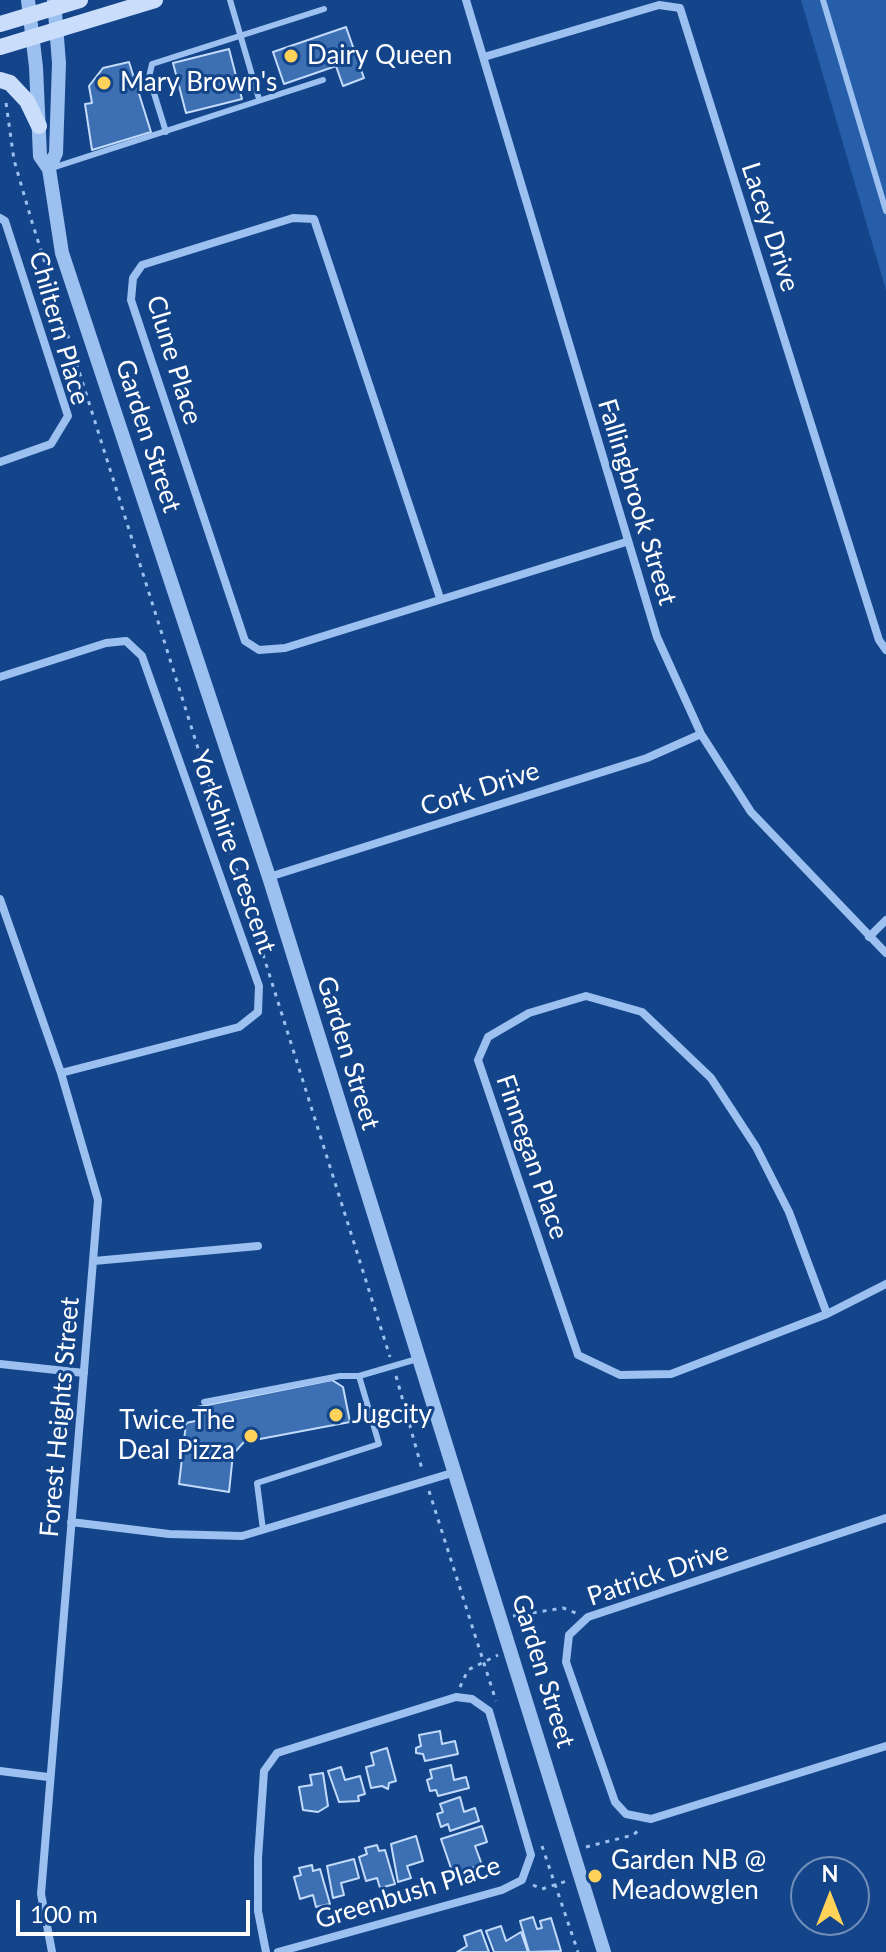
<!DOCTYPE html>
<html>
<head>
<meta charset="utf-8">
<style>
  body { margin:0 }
  #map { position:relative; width:886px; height:1952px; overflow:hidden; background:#14458a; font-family:Lato,sans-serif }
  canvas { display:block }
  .north { position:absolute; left:790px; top:1856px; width:80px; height:80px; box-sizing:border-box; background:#14458a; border:2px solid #728fb9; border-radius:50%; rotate:0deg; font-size:22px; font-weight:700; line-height:32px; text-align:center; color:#fff }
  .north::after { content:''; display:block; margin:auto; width:28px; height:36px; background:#ffd35a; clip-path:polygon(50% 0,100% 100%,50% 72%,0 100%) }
  .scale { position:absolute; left:16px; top:1900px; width:234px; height:36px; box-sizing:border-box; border:4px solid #fff; border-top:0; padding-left:10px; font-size:24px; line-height:28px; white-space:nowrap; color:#fff; -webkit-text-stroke:6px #14458a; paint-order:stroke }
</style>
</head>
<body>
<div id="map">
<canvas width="886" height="1952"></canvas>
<div class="north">N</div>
<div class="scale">100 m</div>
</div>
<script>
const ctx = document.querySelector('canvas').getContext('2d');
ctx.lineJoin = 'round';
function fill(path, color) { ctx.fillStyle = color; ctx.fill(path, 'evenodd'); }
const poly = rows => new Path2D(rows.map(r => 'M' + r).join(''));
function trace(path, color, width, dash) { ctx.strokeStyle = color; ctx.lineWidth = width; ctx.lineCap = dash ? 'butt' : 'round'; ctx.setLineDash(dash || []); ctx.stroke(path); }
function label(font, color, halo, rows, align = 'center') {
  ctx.font = font + ' Lato,sans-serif'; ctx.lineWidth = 6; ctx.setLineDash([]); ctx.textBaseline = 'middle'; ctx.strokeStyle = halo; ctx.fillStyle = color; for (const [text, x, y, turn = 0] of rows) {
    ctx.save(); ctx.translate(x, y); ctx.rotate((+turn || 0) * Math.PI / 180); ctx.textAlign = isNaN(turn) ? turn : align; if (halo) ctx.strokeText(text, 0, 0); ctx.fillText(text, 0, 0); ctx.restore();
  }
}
const green = poly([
  [801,0,886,0,886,290]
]);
const building = poly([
  [346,27,364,78,343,86,336,66,284,84,273,52,346,27],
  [229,49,242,99,186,113,173,63,229,49],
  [129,62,151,132,92,150,85,104,92,103,89,86,103,68,129,62],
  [332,1380,343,1387,350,1422,244,1442,233,1454,229,1492,179,1484,186,1423,200,1420,197,1407,332,1380],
  [440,1731,442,1744,455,1741,458,1754,425,1761,423,1754,416,1753,416,1748,421,1746,419,1735,440,1731],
  [387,1748,396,1781,389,1783,388,1789,382,1786,371,1788,366,1767,374,1765,371,1753,387,1748],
  [451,1765,454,1780,466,1777,469,1788,438,1796,436,1790,430,1791,427,1780,432,1778,430,1770,451,1765],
  [341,1767,345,1780,360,1776,365,1794,358,1796,359,1801,339,1802,328,1771,341,1767],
  [323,1773,328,1806,318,1812,303,1810,299,1787,312,1785,310,1775,323,1773],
  [460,1797,464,1812,475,1808,479,1821,450,1831,448,1824,441,1827,437,1814,443,1812,440,1804,460,1797],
  [482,1826,487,1842,475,1846,482,1865,453,1874,441,1839,482,1826],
  [416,1836,423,1861,407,1866,411,1878,398,1882,391,1844,416,1836],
  [377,1845,379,1851,385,1850,395,1884,380,1888,377,1878,366,1881,359,1857,367,1854,365,1848,377,1845],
  [354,1859,359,1878,341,1883,344,1895,333,1898,327,1866,354,1859],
  [312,1865,313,1871,320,1869,330,1904,316,1907,313,1895,300,1899,294,1877,301,1875,299,1868,312,1865],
  [533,1917,537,1929,542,1928,540,1921,551,1918,561,1951,529,1952,520,1921,533,1917],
  [501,1926,506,1941,521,1932,528,1952,494,1952,486,1931,501,1926],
  [481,1930,489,1952,457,1952,467,1946,464,1936,481,1930]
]);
const path = poly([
  [6,103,14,160,32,222,390,1357],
  [396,1376,422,1469],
  [429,1491,496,1701],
  [513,1616,563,1608,576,1613],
  [460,1687,468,1670,498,1655],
  [542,1846,578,1952],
  [586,1847,633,1835,639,1830],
  [533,1885,542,1889,567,1881]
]);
const service = poly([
  [230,0,259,99],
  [823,0,886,211],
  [166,132,149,77,152,64,324,9],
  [52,168,323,80],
  [204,1402,340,1376,359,1376],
  [263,1530,257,1483,379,1444,359,1376,417,1359]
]);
const minor = poly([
  [466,0,657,637,701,734,751,812,886,953],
  [484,57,659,5,680,8,879,640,886,650],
  [0,218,5,221,68,416,51,444,0,462],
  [440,598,314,219,293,218,142,265,133,278,131,300,245,641,259,650,285,648,626,542],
  [0,677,106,643,126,641,142,656,259,986,258,1012,239,1027,61,1073],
  [269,877,647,758,701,734],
  [0,899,61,1073,98,1200,41,1894,52,1952],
  [869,937,886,920],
  [94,1261,258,1246],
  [827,1314,789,1212,756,1147,711,1078,642,1012,586,996,529,1013,488,1037,478,1060,578,1355,620,1375,671,1374,827,1314,886,1284],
  [0,1364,84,1373],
  [886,1518,588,1617,569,1635,566,1662,615,1802,626,1814,651,1819,886,1746],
  [71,1522,169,1534,242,1536,452,1473],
  [0,1771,48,1777],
  [266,1952,258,1911,258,1858,264,1771,277,1753,456,1697,472,1699,489,1711,531,1855,522,1880,502,1890,278,1952]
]);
const tertiary = poly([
  [28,0,36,67,40,156,49,169,62,253,269,877,604,1952],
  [49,169,56,153,59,63,54,0]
]);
const secondary = poly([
  [0,24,80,0],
  [0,47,155,0],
  [0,80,10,83,27,101,39,126]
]);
const markers = [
  [291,56,8,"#ffd35a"],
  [104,83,8,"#ffd35a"],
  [336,1415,8,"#ffd35a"],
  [251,1436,8,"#ffd35a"],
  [595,1876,8,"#ffd35a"]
];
const poiNames = [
  ["Dairy Queen",307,56],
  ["Mary Brown's",120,83],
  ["Jugcity",352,1415],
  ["Twice The",235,1421,"right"],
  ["Deal Pizza",235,1451,"right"],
  ["Garden NB @",611,1861],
  ["Meadowglen",611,1891]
];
const streetNames = [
  ["Lacey Drive",770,227,72],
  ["Chiltern Place",59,328,74],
  ["Clune Place",174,360,73],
  ["Garden Street",148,436,72],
  ["Fallingbrook Street",637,502,73],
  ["Cork Drive",480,789,-18],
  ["Yorkshire Crescent",233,852,71],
  ["Garden Street",348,1053,73],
  ["Finnegan Place",532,1157,71],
  ["Forest Heights Street",60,1417,-85],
  ["Patrick Drive",658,1574,-19],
  ["Garden Street",543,1671,73],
  ["Greenbush Place",408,1893,-17]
];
fill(green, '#265ea9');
fill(building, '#3d6fb3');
trace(building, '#c2dbfb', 2);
trace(path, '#9cc0f0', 3, [4, 6]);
trace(service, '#9cc0f0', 6);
trace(minor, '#9cc0f0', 8);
trace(tertiary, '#9cc0f0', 14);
trace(secondary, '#cadefb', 16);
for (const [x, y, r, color] of markers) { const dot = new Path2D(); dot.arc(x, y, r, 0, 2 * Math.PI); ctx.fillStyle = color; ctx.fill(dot); trace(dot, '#14458a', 3); }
label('26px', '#fff', '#14458a', poiNames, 'left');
label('26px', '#fff', '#14458a', streetNames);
</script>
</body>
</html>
